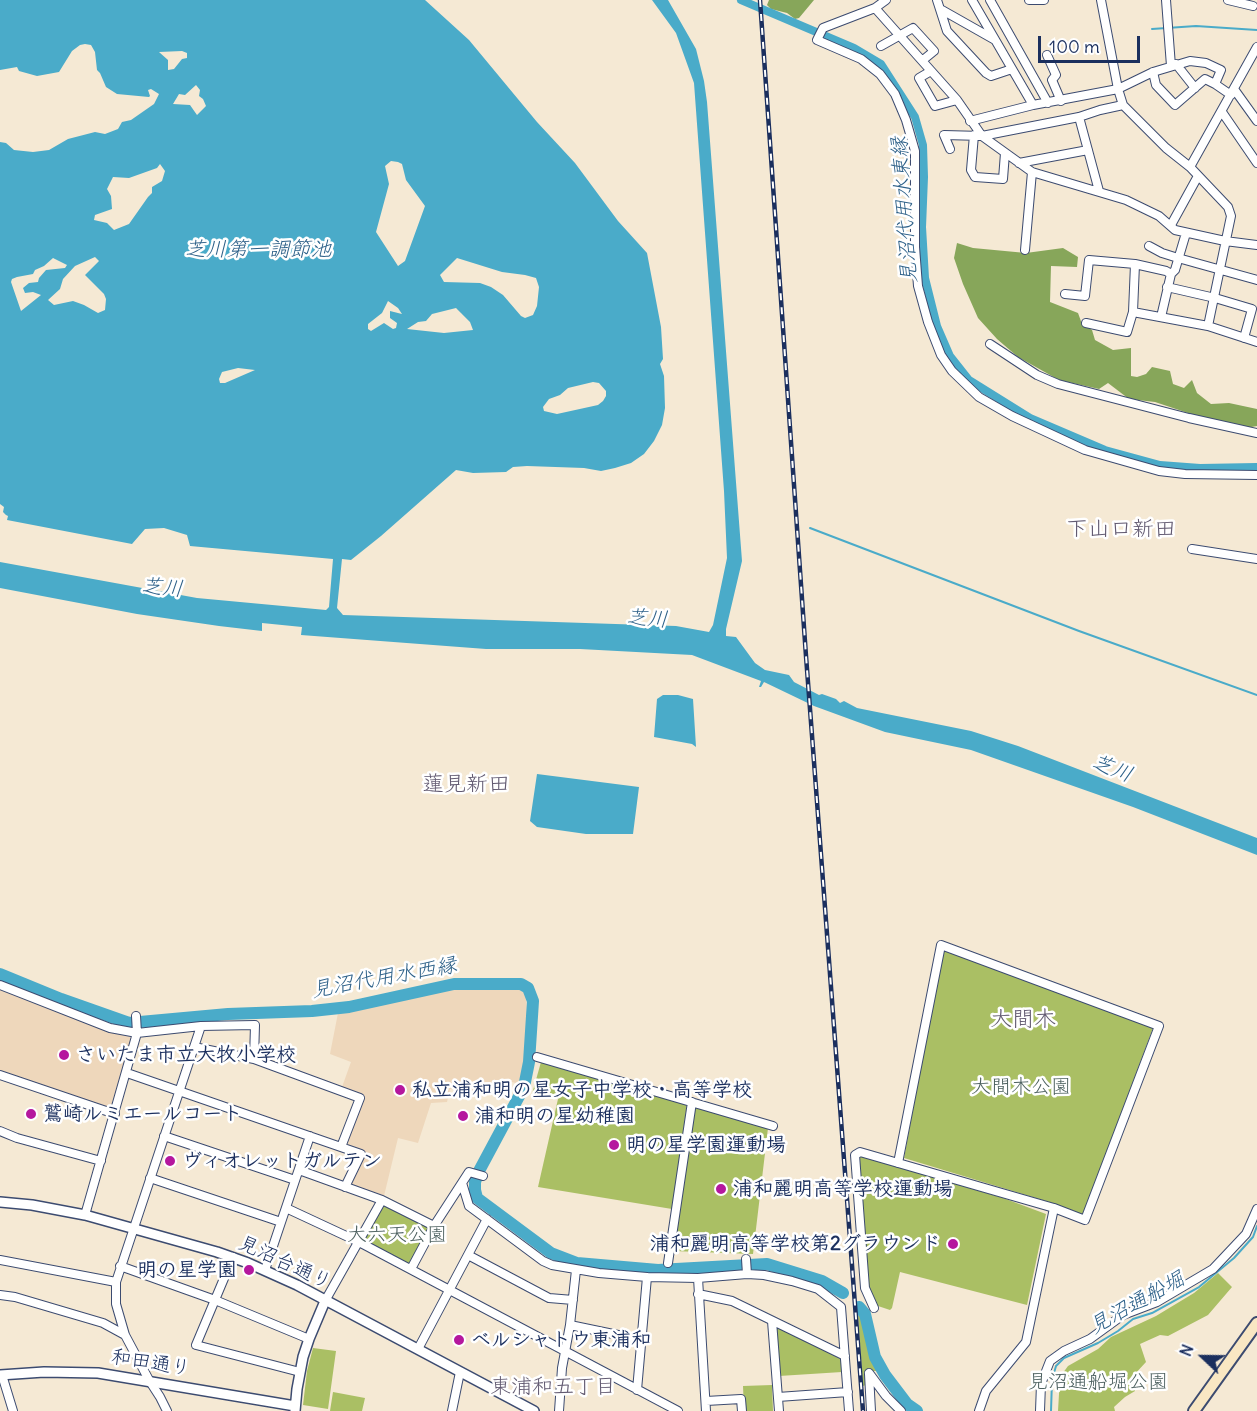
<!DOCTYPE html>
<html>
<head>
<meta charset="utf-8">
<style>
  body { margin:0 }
  #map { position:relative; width:1257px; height:1411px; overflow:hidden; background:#f5e9d4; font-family:Delius,sans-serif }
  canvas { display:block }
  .north { position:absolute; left:1173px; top:1327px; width:60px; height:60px; -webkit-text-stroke:4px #fff; paint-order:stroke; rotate:292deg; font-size:16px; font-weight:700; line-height:24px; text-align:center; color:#1b2f5e }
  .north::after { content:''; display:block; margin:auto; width:21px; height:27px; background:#1b2f5e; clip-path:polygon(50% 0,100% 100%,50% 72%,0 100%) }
  .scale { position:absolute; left:1038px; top:36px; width:102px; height:27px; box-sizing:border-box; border:3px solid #1b2f5e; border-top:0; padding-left:8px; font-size:18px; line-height:21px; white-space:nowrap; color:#1b2f5e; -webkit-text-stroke:4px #fff; paint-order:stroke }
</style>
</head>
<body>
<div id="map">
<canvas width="1257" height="1411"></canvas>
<div class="north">N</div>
<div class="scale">100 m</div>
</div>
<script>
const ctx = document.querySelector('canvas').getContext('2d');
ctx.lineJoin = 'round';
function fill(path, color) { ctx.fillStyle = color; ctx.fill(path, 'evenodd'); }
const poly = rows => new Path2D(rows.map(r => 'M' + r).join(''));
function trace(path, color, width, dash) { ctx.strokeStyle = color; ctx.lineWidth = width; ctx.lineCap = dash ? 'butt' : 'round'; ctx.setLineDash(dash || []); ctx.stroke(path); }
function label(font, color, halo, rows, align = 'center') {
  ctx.font = font + ' Delius,"Klee One",sans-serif'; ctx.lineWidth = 5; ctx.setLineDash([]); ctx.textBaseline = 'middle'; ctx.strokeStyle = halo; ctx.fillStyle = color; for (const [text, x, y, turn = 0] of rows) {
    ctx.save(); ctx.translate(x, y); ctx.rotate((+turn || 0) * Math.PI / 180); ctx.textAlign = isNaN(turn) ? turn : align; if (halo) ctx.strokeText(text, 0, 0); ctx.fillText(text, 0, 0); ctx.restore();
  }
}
const built = poly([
  [464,986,516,987,526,994,528,1037,525,1060,519,1084,512,1082,503,1092,496,1094,450,1089,447,1102,431,1103,418,1143,398,1138,384,1196,352,1186,351,1184,365,1152,347,1147,346,1144,364,1095,342,1087,351,1062,330,1054,338,1013],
  [0,987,108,1031,132,1034,133,1037,113,1109,110,1110,0,1073]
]);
const green = poly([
  [943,948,1153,1028,1083,1215,1049,1202,904,1158],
  [541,1062,687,1104,672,1209,538,1187,558,1099,532,1094],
  [694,1106,768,1128,753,1254,673,1251],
  [861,1156,1003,1198,1046,1214,1027,1305,900,1272,892,1308,890,1310,875,1305,868,1284,859,1158],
  [385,1204,428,1226,430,1230,411,1264,408,1265,365,1242,364,1240,381,1205],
  [1218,1273,1232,1287,1208,1315,1168,1336,1160,1335,1140,1344,1146,1362,1134,1375,1135,1391,1125,1397,1114,1407,1115,1411,1058,1411,1060,1377,1068,1366,1098,1349,1111,1337,1156,1316,1194,1293],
  [858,1315,861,1317,868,1348,877,1371,866,1371,866,1385,863,1386],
  [779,1327,842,1360,842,1372,779,1376,775,1329],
  [313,1348,336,1351,328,1409,303,1405,307,1371],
  [772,1385,773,1411,744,1411,743,1386],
  [333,1392,365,1398,362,1411,330,1411]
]);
const forest = poly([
  [769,0,814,0,799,18,795,19,787,13,771,9,767,5],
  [957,243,973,248,1026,253,1063,248,1078,257,1077,267,1051,266,1050,302,1078,313,1082,324,1092,330,1095,340,1113,350,1131,348,1131,376,1137,377,1146,374,1152,367,1170,371,1173,384,1184,388,1192,380,1197,393,1211,404,1229,403,1257,409,1257,426,1246,428,1203,418,1155,402,1129,399,1108,383,1099,389,1059,380,1018,357,997,339,978,318,963,284,954,258]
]);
const water = poly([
  [0,0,425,0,469,40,537,122,575,163,618,221,647,253,661,327,663,359,660,364,664,376,665,408,662,425,654,441,644,454,631,463,615,468,601,471,584,468,527,466,513,467,506,472,473,473,456,470,381,536,351,560,342,559,337,608,343,615,676,626,709,632,713,625,727,558,724,491,694,83,676,33,652,0,668,0,696,49,704,81,707,102,742,561,726,629,726,636,736,637,755,663,765,670,789,675,794,682,819,695,822,694,836,699,840,703,844,701,857,708,971,731,1018,746,1257,838,1257,855,1133,807,971,750,885,732,814,706,764,682,761,687,759,687,761,681,692,655,580,649,486,649,301,635,302,627,262,623,262,631,219,626,137,614,0,588,0,562,197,598,326,610,329,607,333,559,190,546,187,535,164,528,145,529,132,544,7,520,8,516,6,515,3,512,4,507,0,504,0,142,6,143,14,150,33,152,49,150,68,139,95,132,105,134,118,129,122,122,131,120,154,104,159,94,151,89,148,90,150,96,149,97,117,94,106,87,100,73,97,70,95,52,91,45,85,44,80,45,72,51,59,72,37,76,19,71,17,67,0,70],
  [182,51,187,53,187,58,182,59,174,69,168,70,168,60,159,52],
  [196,85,200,90,199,96,203,99,206,106,197,115,190,105,173,104,179,94,185,95],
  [391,161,398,162,402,164,406,180,425,206,405,261,398,266,376,232,389,184,385,166],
  [160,164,165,171,162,181,152,187,152,193,148,197,129,224,114,230,107,223,94,220,95,215,112,209,111,196,107,189,113,177,129,178,157,168],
  [95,257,99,261,85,275,104,294,106,299,105,310,98,313,84,305,73,301,54,305,48,300,60,289,63,279,75,266],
  [53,258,67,265,65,268,46,270,39,278,38,282,29,283,23,288,25,293,33,292,41,295,21,311,11,282,12,279,17,277,33,274,35,270,44,266],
  [457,258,502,272,525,275,536,278,539,287,537,306,533,315,525,318,521,316,503,295,491,287,480,283,444,282,440,275],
  [388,301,398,308,402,314,390,311,390,318,397,323,396,328,393,329,384,323,371,331,368,329,368,324,382,313],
  [456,308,470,322,473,330,444,333,407,329,418,322,426,321,432,314],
  [238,368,255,370,225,383,220,383,219,379,222,372],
  [593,382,599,383,606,391,606,396,603,401,598,405,557,414,544,411,543,407,549,399,560,395,568,388],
  [663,695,678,695,693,699,696,747,692,744,654,737,657,699],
  [537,774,639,787,633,834,586,834,537,827,530,821]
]);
const stream = poly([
  [1152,29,1196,26,1257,30],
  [810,528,1079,631,1257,695],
  [1051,1411,1052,1380,1056,1366,1064,1358,1098,1343,1118,1331,1133,1319,1152,1313,1199,1287,1234,1258,1253,1237,1257,1226]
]);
const canal = poly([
  [741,0,854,48,881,64,915,117,923,145,924,177,922,227,925,278,937,326,950,356,969,380,1030,418,1105,450,1160,465,1200,468,1257,467]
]);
const river = poly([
  [0,974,61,999,129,1023,228,1014,312,1011,349,1007,454,984,521,984,528,988,533,1001,529,1062,524,1087,479,1171,475,1182,475,1190,477,1198,551,1253,577,1263,658,1270,767,1264,822,1281,843,1293],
  [859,1307,865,1314,875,1357,885,1375,907,1404,917,1411]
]);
const minor = poly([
  [886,0,875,8,823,28,817,40,861,59,880,74,895,94,906,120,915,151,915,247,918,286,928,322,941,355,952,371,979,397,1012,416,1085,450,1159,471,1185,474,1257,475],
  [937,0,947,31,986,73,991,76,1012,69],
  [972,0,1033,105],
  [990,0,1048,103],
  [1029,0,1044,0],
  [1101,0,1118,89,1123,105,1166,148,1190,167,1228,207,1231,216,1208,326],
  [1166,0,1171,66],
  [1228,0,1253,6],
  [875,8,957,100,982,136,1032,172,1126,200,1159,216,1175,230,1225,241,1257,245],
  [942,10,995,40],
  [881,46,913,28,934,51,923,60],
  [1047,55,1056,75,1052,80,1061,101],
  [1176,64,1195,88],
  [931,71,919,78,935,106,957,100],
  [1153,72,1156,85,1175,105,1205,79,1215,84,1231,95],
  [1234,89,1257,121],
  [1222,112,1257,163],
  [1079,117,1099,191],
  [970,121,1033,105,1118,89,1153,72,1190,61,1206,63,1221,70,1215,84],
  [974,135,971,170,975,177,1003,179,1005,153],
  [950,149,944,135,982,136,1079,117,1100,110,1123,105],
  [1019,163,1088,150],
  [1190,167,1257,47],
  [1171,225,1198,176],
  [1149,246,1162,253,1178,258,1257,280],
  [1025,250,1032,172],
  [1167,287,1215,298,1252,309,1244,338],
  [1065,294,1085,296,1089,260,1135,264,1166,271,1171,274],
  [1133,312,1208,326,1257,342],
  [1161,317,1171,274,1175,270,1186,233],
  [1086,323,1127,332,1133,312,1135,264],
  [990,344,1037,375,1058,384,1189,418,1257,433],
  [1192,549,1257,559],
  [0,985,110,1028,137,1033,201,1026,255,1025,254,1059],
  [194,1047,254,1059,360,1098,341,1147],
  [537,1057,773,1126],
  [127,1073,361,1154,345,1187],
  [0,1075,115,1114],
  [0,1131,17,1138,101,1161],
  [164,1136,295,1180],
  [299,1170,382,1200,434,1226],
  [150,1178,281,1222],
  [462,1183,469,1206,543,1261,552,1265,599,1273,647,1277,698,1278,747,1274,764,1275,792,1281,818,1289,841,1307,849,1411],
  [286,1208,359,1242,678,1411],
  [85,1215,137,1033,136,1016],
  [468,1255,549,1298,573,1300],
  [233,1257,196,1345,300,1372],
  [746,1259,747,1274],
  [0,1260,116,1282],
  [668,1263,692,1102],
  [120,1266,215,1300,309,1339],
  [411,1269,434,1226,469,1172,483,1176],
  [265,1270,310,1136],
  [698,1278,706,1411],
  [698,1294,732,1301,845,1356],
  [0,1295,15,1297,103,1323,125,1335],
  [325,1301,382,1200],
  [874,1308,865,1288,855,1155,860,1152,1054,1208,1085,1220,1159,1026,941,945,898,1163],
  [772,1321,779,1411],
  [570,1325,642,1340],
  [418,1349,487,1219],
  [869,1373,886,1396,901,1411],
  [869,1374,871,1411],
  [2,1375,13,1411],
  [637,1390,647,1277],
  [778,1397,848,1392],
  [706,1401,741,1399,742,1411],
  [167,1411,160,1397,149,1380,125,1335,116,1304,116,1282,201,1026],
  [452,1411,460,1372],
  [559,1411,562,1368,570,1325,576,1270],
  [979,1411,986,1391,1026,1342,1054,1208],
  [1040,1411,1041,1384,1050,1361,1064,1351,1090,1339,1123,1315,1157,1302,1213,1269,1246,1234,1257,1209]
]);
const tertiary = poly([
  [0,1202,32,1205,85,1215,217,1252,248,1263,297,1285,534,1411],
  [0,1375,44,1372,98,1373,295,1406],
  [295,1411,297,1389,303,1357,309,1339,325,1301]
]);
const secondary = poly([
  [1194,1411,1257,1323]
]);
const rail = poly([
  [760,0,806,656,863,1411]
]);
const markers = [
  [64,1055,6,"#b5179e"],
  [400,1090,6,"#b5179e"],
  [31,1114,6,"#b5179e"],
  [463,1116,6,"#b5179e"],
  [614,1145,6,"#b5179e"],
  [170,1161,6,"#b5179e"],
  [721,1189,6,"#b5179e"],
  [953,1244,6,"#b5179e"],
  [249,1270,6,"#b5179e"],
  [459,1340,6,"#b5179e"]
];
const poiNames = [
  ["さいたま市立大牧小学校",76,1055],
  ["私立浦和明の星女子中学校・高等学校",412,1090],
  ["鷲崎ルミエールコート",43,1114],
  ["浦和明の星幼稚園",475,1116],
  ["明の星学園運動場",626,1145],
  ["ヴィオレットガルテン",182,1161],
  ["浦和麗明高等学校運動場",733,1189],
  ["浦和麗明高等学校第2グラウンド",941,1244,"right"],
  ["明の星学園",237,1270,"right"],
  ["ベルシャトウ東浦和",471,1340]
];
const parkNames = [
  ["大間木公園",1021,1087],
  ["大六天公園",397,1235],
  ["見沼通船堀公園",1098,1382]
];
const streetNames = [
  ["見沼台通り",285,1263,25],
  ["和田通り",151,1363,9]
];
const waterNames = [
  ["見沼代用水東縁",905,210,-94],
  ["芝川第一調節池",258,250],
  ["芝川",162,588,5],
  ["芝川",647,619,4],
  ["芝川",1112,769,21],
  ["見沼代用水西縁",384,978,-10],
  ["見沼通船堀",1137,1303,-29]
];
const neighbourhoodNames = [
  ["東浦和五丁目",553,1387]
];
const quarterNames = [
  ["下山口新田",1121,530],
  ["蓮見新田",466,785],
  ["大間木",1023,1020]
];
fill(built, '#eed7bb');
fill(green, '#aabf64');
fill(forest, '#87a65a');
fill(water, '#4aabc9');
trace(stream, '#4aabc9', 2);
trace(canal, '#4aabc9', 8);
trace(river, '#4aabc9', 12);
trace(minor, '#3c4b70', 10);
trace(tertiary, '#3c4b70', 12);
trace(secondary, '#3c4b70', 14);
trace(minor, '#fff', 8);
trace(tertiary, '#fff', 9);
trace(secondary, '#f9e7c3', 10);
trace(rail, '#1b2f5e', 4.5);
trace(rail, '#fff', 2, [7]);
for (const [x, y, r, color] of markers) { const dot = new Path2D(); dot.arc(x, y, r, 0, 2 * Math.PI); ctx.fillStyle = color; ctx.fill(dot); trace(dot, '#fff', 2); }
label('bold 20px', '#1b2f5e', '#fff', poiNames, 'left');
label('20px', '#4d6160', '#fff', parkNames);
label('20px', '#1b2f5e', '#fff', streetNames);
label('italic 21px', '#2e6189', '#fff', waterNames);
label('21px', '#625a71', '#fff', neighbourhoodNames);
label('22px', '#625a71', '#fff', quarterNames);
</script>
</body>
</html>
